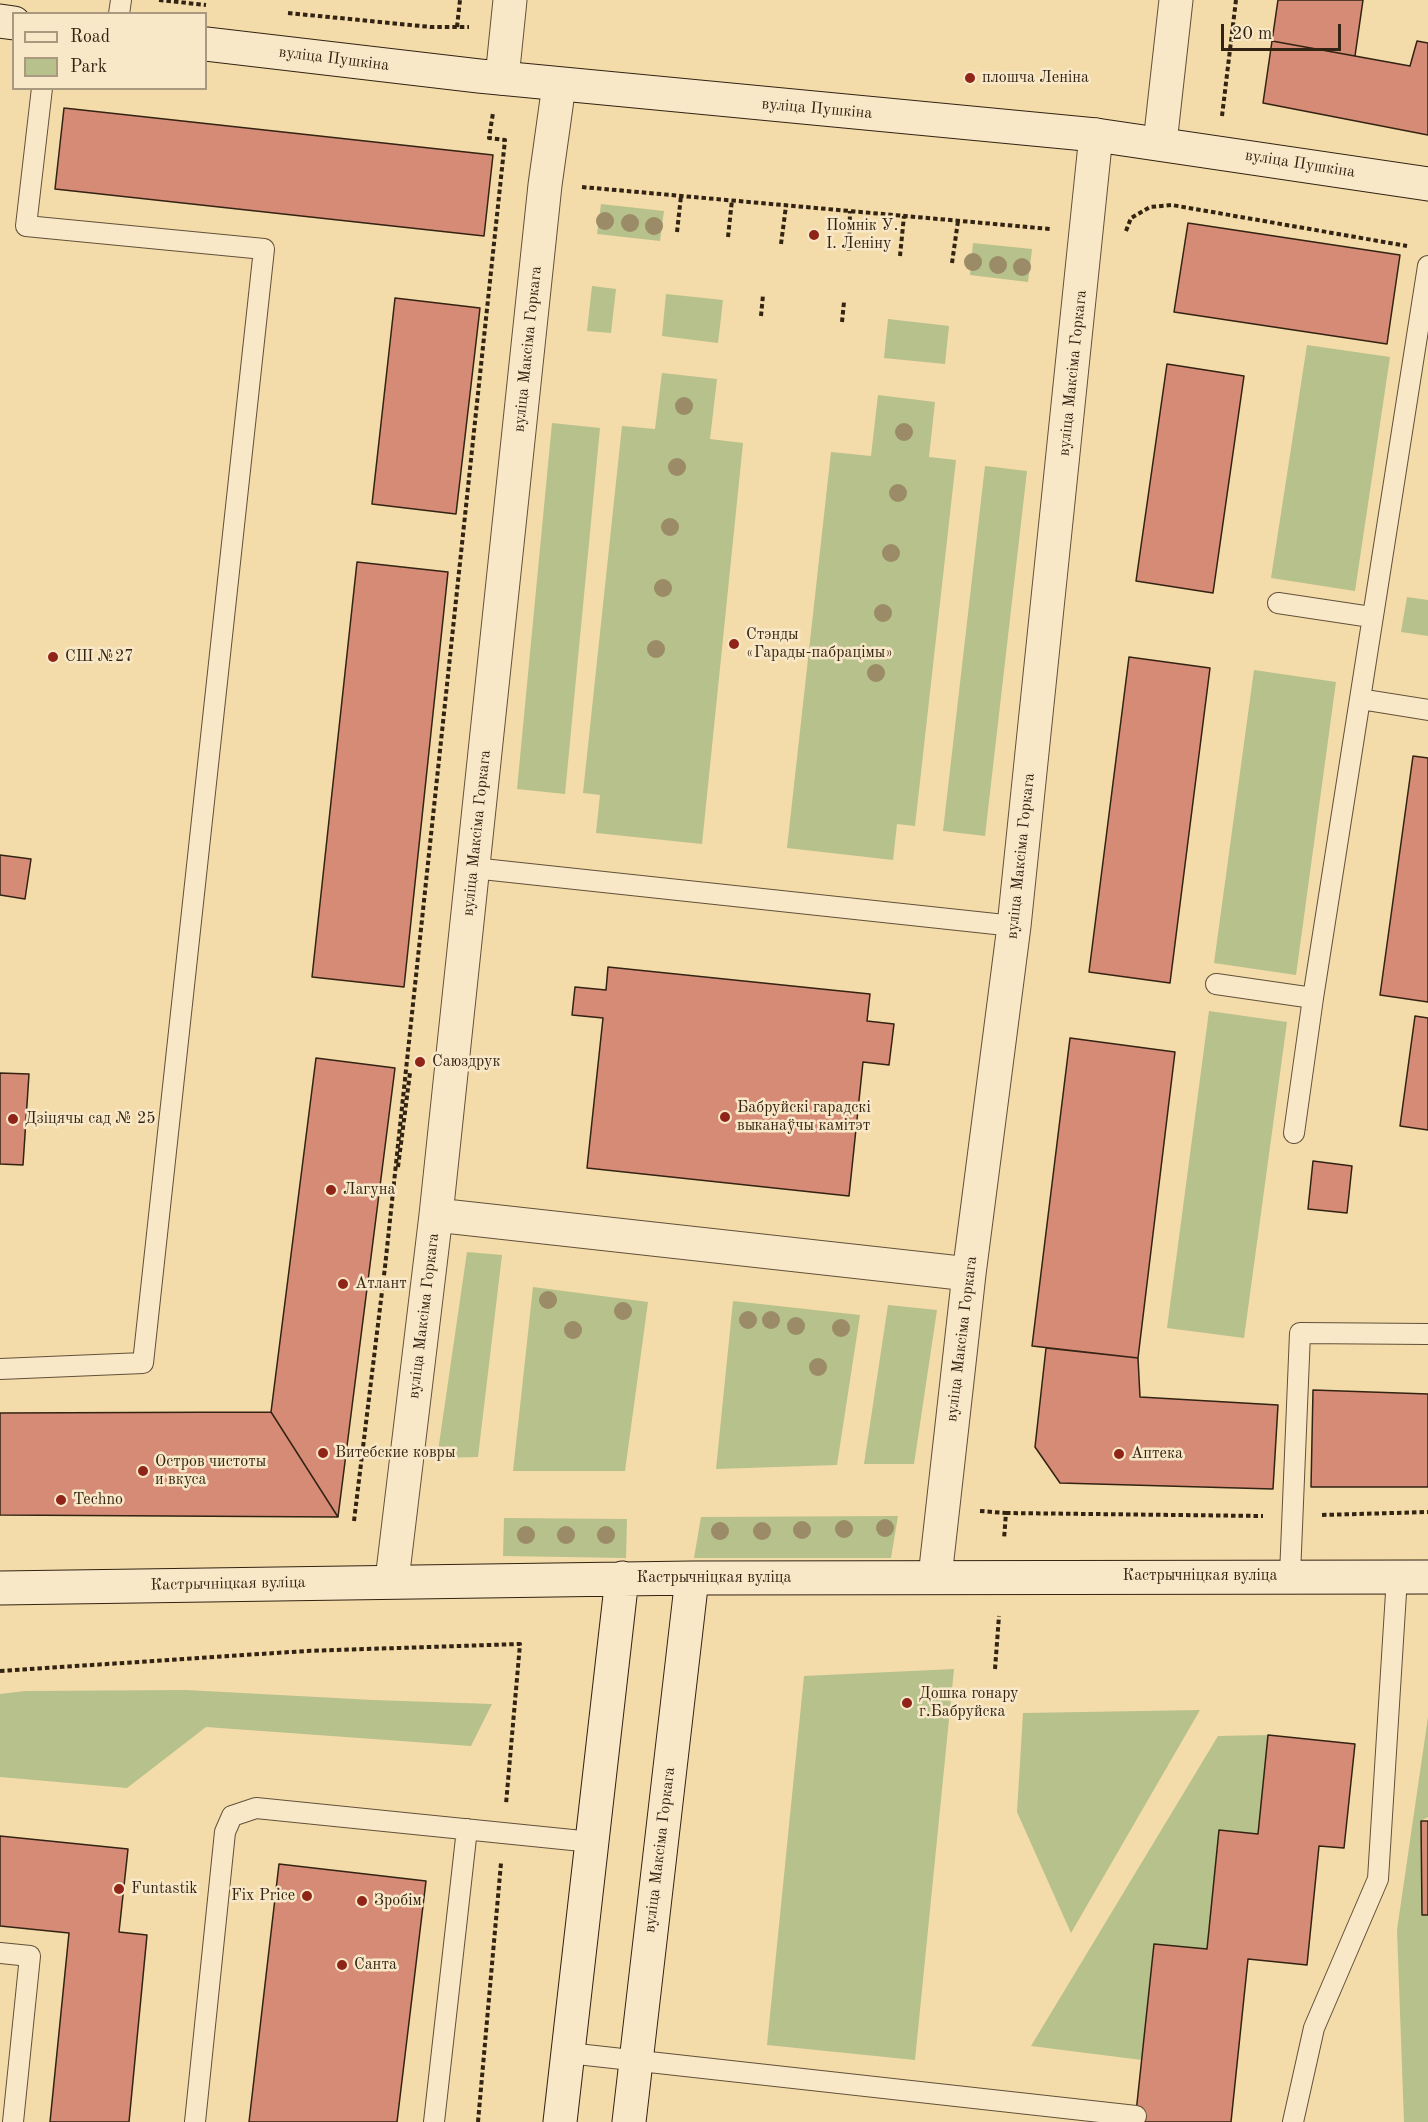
<!DOCTYPE html>
<html>
<head>
<meta charset="utf-8">
<style>
  body { margin:0 }
  #map { position:relative; width:1428px; height:2122px; overflow:hidden; background:#f4dbaa; font-family:"Old Standard TT",serif }
  canvas { display:block }
  .legend { position:absolute; left:12px; top:12px; width:195px; height:78px; box-sizing:border-box; background:#f8e8c8; border:2px solid #a9997f; margin:0; padding:8px 10px; list-style:none; font-size:18px; color:#322312 }
  .legend li { display:flex; align-items:center; gap:12px; height:30px }
  .legend b { width:30px; border:2px solid #a9997f }
  .scale { position:absolute; left:1221px; top:24px; width:120px; height:27px; box-sizing:border-box; border:3px solid #322312; border-top:0; padding-left:8px; font-size:18px; line-height:21px; white-space:nowrap; color:#322312; -webkit-text-stroke:4px #f8e8c8; paint-order:stroke }
</style>
</head>
<body>
<div id="map">
<canvas width="1428" height="2122"></canvas>
<ul class="legend">
<li><b style="height:8px;background:#f8e8c8"></b>Road</li>
<li><b style="height:16px;background:#b6c18c"></b>Park</li>
</ul>
<div class="scale">20 m</div>
</div>
<script>
const ctx = document.querySelector('canvas').getContext('2d');
ctx.lineJoin = 'round';
function fill(path, color) { ctx.fillStyle = color; ctx.fill(path, 'evenodd'); }
const poly = rows => new Path2D(rows.map(r => 'M' + r).join(''));
function trace(path, color, width, dash) { ctx.strokeStyle = color; ctx.lineWidth = width; ctx.lineCap = dash ? 'butt' : 'round'; ctx.setLineDash(dash || []); ctx.stroke(path); }
function label(font, color, halo, rows, align = 'center') {
  ctx.font = font + ' "Old Standard TT",serif'; ctx.lineWidth = 5; ctx.setLineDash([]); ctx.textBaseline = 'middle'; ctx.strokeStyle = halo; ctx.fillStyle = color; for (const [text, x, y, turn = 0] of rows) {
    ctx.save(); ctx.translate(x, y); ctx.rotate((+turn || 0) * Math.PI / 180); ctx.textAlign = isNaN(turn) ? turn : align; if (halo) ctx.strokeText(text, 0, 0); ctx.fillText(text, 0, 0); ctx.restore();
  }
}
const green = poly([
  [601,204,664,211,660,241,597,234],
  [973,243,1032,249,1028,282,970,275],
  [592,286,616,289,611,333,587,331],
  [666,294,723,300,718,343,662,336],
  [888,319,949,326,945,364,884,358],
  [1307,345,1390,357,1355,591,1271,578],
  [662,373,717,379,710,439,743,443,702,844,596,833,600,795,583,793,622,426,655,429],
  [878,395,935,402,929,457,956,460,915,826,897,824,893,860,787,848,831,452,871,456],
  [552,423,600,428,565,794,517,789],
  [985,466,1027,471,985,836,943,831],
  [1407,597,1428,600,1428,636,1401,632],
  [1254,670,1336,682,1296,975,1214,963],
  [1209,1011,1287,1022,1244,1338,1167,1328],
  [467,1252,502,1255,478,1457,437,1458],
  [533,1287,648,1302,625,1471,513,1471],
  [733,1301,860,1315,837,1465,716,1469],
  [888,1305,937,1310,914,1464,864,1464],
  [898,1516,891,1558,694,1558,701,1517],
  [504,1518,627,1519,626,1558,503,1556],
  [954,1669,915,2060,767,2045,804,1676],
  [186,1690,373,1700,492,1704,471,1746,206,1727,127,1788,0,1777,0,1694,25,1691],
  [1200,1710,1071,1933,1017,1812,1023,1713],
  [1428,1717,1428,1817,1421,1821,1422,1915,1428,1915,1428,2122,1404,2122,1397,1930],
  [1268,1735,1258,1834,1219,1831,1207,1949,1154,1944,1142,2060,1031,2046,1218,1736]
]);
const building = poly([
  [1278,0,1363,0,1355,56,1272,41,1278,0],
  [1272,41,1410,66,1417,41,1428,43,1428,135,1263,103,1272,41],
  [64,108,493,155,484,236,55,189,64,108],
  [1188,223,1400,255,1387,344,1174,312,1188,223],
  [395,298,480,308,456,514,372,504,395,298],
  [1167,364,1244,376,1213,593,1136,581,1167,364],
  [357,562,448,572,404,987,312,977,357,562],
  [1129,657,1210,668,1170,983,1089,972,1129,657],
  [1413,756,1428,758,1428,1002,1380,995,1413,756],
  [0,855,31,859,25,899,0,895,0,855],
  [608,967,870,994,867,1021,894,1024,889,1065,863,1062,849,1196,587,1168,603,1018,572,1015,575,987,606,990,608,967],
  [1415,1016,1428,1018,1428,1130,1400,1126,1415,1016],
  [1070,1038,1175,1052,1138,1358,1032,1346,1070,1038],
  [316,1058,395,1068,338,1517,271,1412,316,1058],
  [0,1073,29,1074,23,1165,0,1164,0,1073],
  [1313,1161,1352,1166,1347,1213,1308,1209,1313,1161],
  [1046,1348,1138,1358,1140,1397,1278,1405,1273,1489,1060,1483,1035,1447,1046,1348],
  [1313,1390,1428,1394,1428,1487,1311,1487,1313,1390],
  [271,1412,338,1517,0,1515,0,1413,271,1412],
  [1268,1735,1355,1744,1344,1848,1319,1846,1307,1965,1248,1959,1231,2122,1135,2122,1154,1944,1207,1949,1219,1830,1258,1834,1268,1735],
  [1421,1821,1428,1821,1428,1915,1422,1915,1421,1821],
  [0,1836,128,1849,119,1932,147,1935,129,2122,50,2122,69,1933,0,1926,0,1836],
  [279,1864,426,1881,397,2122,249,2122,279,1864]
]);
const path = poly([
  [159,0,206,5],
  [288,13,431,27,469,27],
  [457,27,460,0],
  [1222,116,1236,0],
  [582,187,1050,229],
  [1126,231,1131,218,1150,207,1172,205,1407,246],
  [677,232,681,196],
  [728,237,732,200],
  [781,244,786,206],
  [849,251,850,211],
  [900,256,904,216],
  [952,263,958,221],
  [761,316,763,295],
  [842,322,844,302],
  [398,1167,410,1073],
  [980,1511,1006,1513,1004,1539],
  [1006,1513,1263,1516],
  [1322,1515,1428,1512],
  [354,1521,385,1267,505,140,489,138,493,113],
  [995,1669,999,1616],
  [0,1671,306,1651,520,1644,506,1804],
  [478,2122,501,1863]
]);
const lane = poly([
  [119,14,121,0],
  [1278,603,1371,617],
  [1360,699,1428,710],
  [473,868,1014,926],
  [1216,984,1313,998,1428,266],
  [1294,1133,1313,998],
  [0,1369,143,1363,264,249,26,226,42,88],
  [1290,1575,1300,1333,1428,1334],
  [0,1953,30,1956,13,2122],
  [568,2053,1136,2116],
  [195,2122,225,1832,232,1816,256,1808,592,1842],
  [434,2122,467,1829],
  [1293,2122,1314,2028,1378,1879,1397,1577]
]);
const street = poly([
  [502,78,510,0],
  [1160,143,1176,0],
  [436,1215,969,1274],
  [935,1577,969,1274,1014,926,1096,135],
  [392,1580,436,1215,545,185,559,85]
]);
const secondary = poly([
  [0,21,14,23],
  [206,44,479,76,1096,135,1428,184],
  [0,1588,692,1578,1428,1577],
  [560,2122,622,1578],
  [629,2122,692,1578]
]);
const trees = [
  [605,221],
  [630,223],
  [654,226],
  [973,262],
  [998,265],
  [1022,267],
  [684,406],
  [904,432],
  [677,467],
  [898,493],
  [670,527],
  [891,553],
  [663,588],
  [883,613],
  [656,649],
  [876,673],
  [548,1300],
  [623,1311],
  [748,1320],
  [771,1320],
  [796,1326],
  [841,1328],
  [573,1330],
  [818,1367],
  [885,1528],
  [844,1529],
  [802,1530],
  [720,1531],
  [762,1531],
  [526,1535],
  [566,1535],
  [606,1535]
];
const markers = [
  [970,78,6,"#8f2418"],
  [814,235,6,"#8f2418"],
  [734,644,6,"#8f2418"],
  [53,657,6,"#8f2418"],
  [420,1062,6,"#8f2418"],
  [725,1117,6,"#8f2418"],
  [13,1119,6,"#8f2418"],
  [331,1190,6,"#8f2418"],
  [343,1284,6,"#8f2418"],
  [323,1453,6,"#8f2418"],
  [1119,1454,6,"#8f2418"],
  [143,1471,6,"#8f2418"],
  [61,1500,6,"#8f2418"],
  [907,1703,6,"#8f2418"],
  [119,1889,6,"#8f2418"],
  [307,1896,6,"#8f2418"],
  [362,1901,6,"#8f2418"],
  [342,1965,6,"#8f2418"]
];
const streetNames = [
  ["вуліца Пушкіна",334,59,7],
  ["вуліца Пушкіна",817,109,5],
  ["вуліца Пушкіна",1300,164,9],
  ["вуліца Максіма Горкага",528,349,-84],
  ["вуліца Максіма Горкага",1073,373,-84],
  ["вуліца Максіма Горкага",477,833,-84],
  ["вуліца Максіма Горкага",1021,856,-84],
  ["вуліца Максіма Горкага",424,1316,-83],
  ["вуліца Максіма Горкага",962,1339,-83],
  ["Кастрычніцкая вуліца",1200,1576],
  ["Кастрычніцкая вуліца",714,1578],
  ["Кастрычніцкая вуліца",228,1584,-1],
  ["вуліца Максіма Горкага",660,1850,-83]
];
const poiNames = [
  ["плошча Леніна",982,78],
  ["Помнік У.",826,226],
  ["І. Леніну",826,244],
  ["Стэнды",746,635],
  ["«Гарады-пабрацімы»",746,653],
  ["СШ №27",65,657],
  ["Саюздрук",432,1062],
  ["Бабруйскі гарадскі",737,1108],
  ["выканаўчы камітэт",737,1126],
  ["Дзіцячы сад № 25",25,1119],
  ["Лагуна",343,1190],
  ["Атлант",355,1284],
  ["Витебские ковры",335,1453],
  ["Аптека",1131,1454],
  ["Остров чистоты",155,1462],
  ["и вкуса",155,1480],
  ["Techno",73,1500],
  ["Дошка гонару",919,1694],
  ["г.Бабруйска",919,1712],
  ["Funtastik",131,1889],
  ["Fix Price",295,1896,"right"],
  ["Зробім",374,1901],
  ["Санта",354,1965]
];
fill(green, '#b6c18c');
fill(building, '#d68b77');
trace(building, '#322312', 1.5);
trace(lane, '#625138', 22);
trace(street, '#625138', 35);
trace(secondary, '#322312', 35);
trace(path, '#322312', 4, [4.5, 3]);
trace(lane, '#f8e8c8', 20);
trace(street, '#f8e8c8', 33);
trace(secondary, '#f8e8c8', 33);
ctx.fillStyle = '#9b8b67';
for (const [x, y] of trees) { ctx.beginPath(); ctx.arc(x, y, 9, 0, 2 * Math.PI); ctx.fill(); }
for (const [x, y, r, color] of markers) { const dot = new Path2D(); dot.arc(x, y, r, 0, 2 * Math.PI); ctx.fillStyle = color; ctx.fill(dot); trace(dot, '#f8e8c8', 2); }
label('16px', '#322312', '#f8e8c8', streetNames);
label('16px', '#322312', '#f8e8c8', poiNames, 'left');
</script>
</body>
</html>
